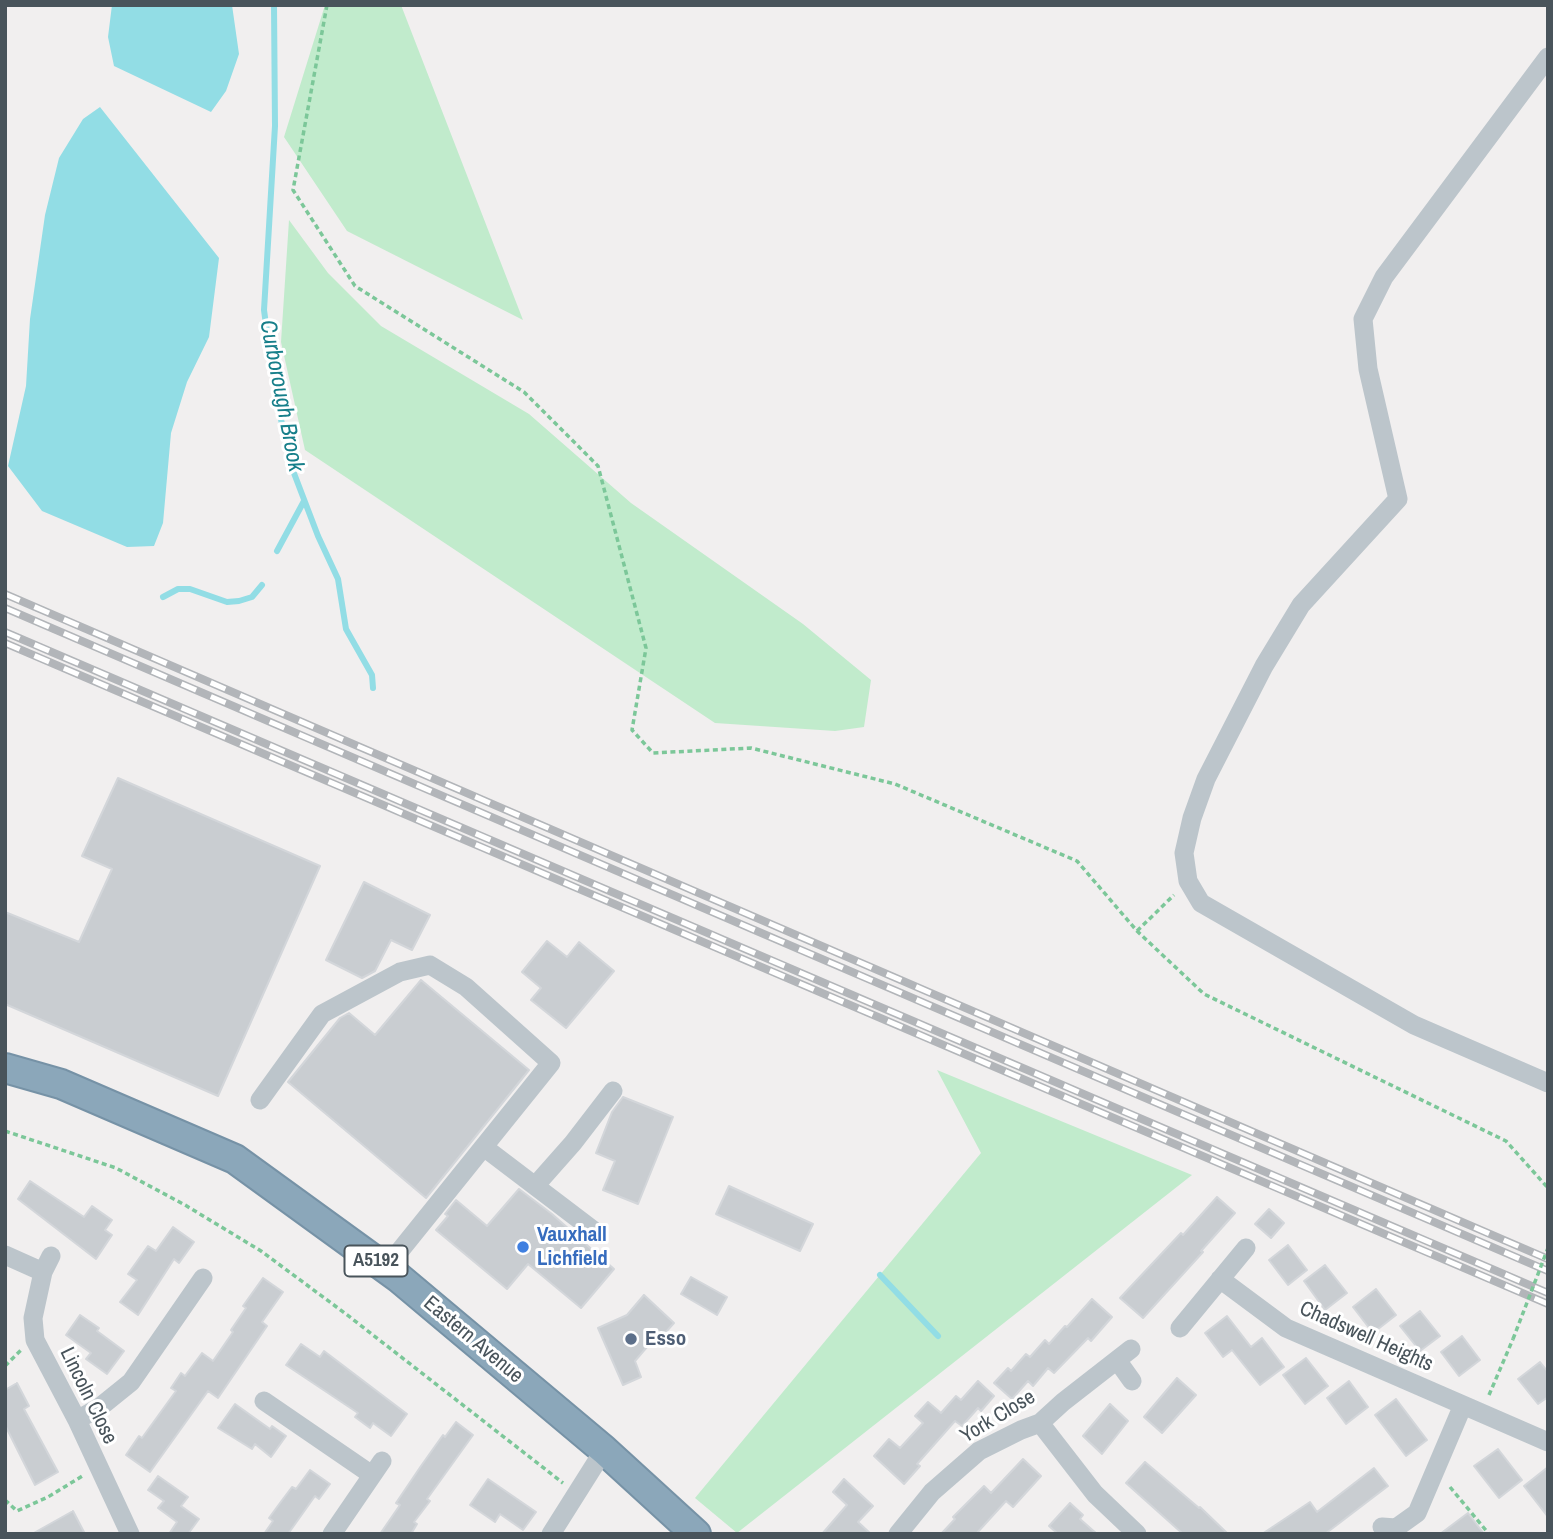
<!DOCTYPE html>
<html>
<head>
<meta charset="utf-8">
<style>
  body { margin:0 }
  #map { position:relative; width:1553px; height:1539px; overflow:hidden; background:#f1efef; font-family:"Archivo Narrow",sans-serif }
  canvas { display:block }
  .frame { position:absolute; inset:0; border:7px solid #49545b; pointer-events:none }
</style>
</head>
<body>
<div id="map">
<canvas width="1553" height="1539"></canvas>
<div class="frame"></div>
</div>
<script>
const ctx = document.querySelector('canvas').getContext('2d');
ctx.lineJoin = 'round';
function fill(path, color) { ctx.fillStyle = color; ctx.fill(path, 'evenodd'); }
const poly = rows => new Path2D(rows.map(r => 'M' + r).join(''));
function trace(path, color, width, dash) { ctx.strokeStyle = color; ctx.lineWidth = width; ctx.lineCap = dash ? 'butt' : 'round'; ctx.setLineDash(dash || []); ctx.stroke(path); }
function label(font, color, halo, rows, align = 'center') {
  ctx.font = font + ' "Archivo Narrow",sans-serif'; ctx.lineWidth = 6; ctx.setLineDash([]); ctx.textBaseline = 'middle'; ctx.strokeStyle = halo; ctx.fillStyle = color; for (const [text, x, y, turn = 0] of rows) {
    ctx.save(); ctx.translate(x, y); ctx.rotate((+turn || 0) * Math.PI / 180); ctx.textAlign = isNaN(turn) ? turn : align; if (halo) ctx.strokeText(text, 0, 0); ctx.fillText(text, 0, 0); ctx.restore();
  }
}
const green = poly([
  [325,5,401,5,523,320,347,231,284,137],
  [289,220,328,273,381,326,529,414,631,503,803,624,871,680,864,727,835,731,715,723,305,450,281,342],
  [937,1070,1192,1175,737,1533,695,1498,981,1153]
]);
const water = poly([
  [112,5,232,5,239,54,226,91,211,112,114,66,108,37],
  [100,107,219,258,209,337,187,382,171,433,163,523,154,546,127,547,42,511,8,466,26,386,30,319,45,215,59,158,83,119]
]);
const stream = poly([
  [274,5,275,126,264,310,269,347,280,415,292,468,318,536,338,579,346,629,372,675,373,688],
  [277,551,304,501],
  [163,597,178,589,190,589,227,602,239,601,252,597,262,585],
  [880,1275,938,1336]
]);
const building = poly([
  [118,778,320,866,218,1096,5,1004,5,912,79,942,112,869,82,856,118,778],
  [364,882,430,915,412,950,391,940,375,971,362,978,326,960,364,882],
  [547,941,567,957,579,942,614,971,566,1028,531,1000,541,988,522,972,547,941],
  [421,980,529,1070,426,1198,288,1082,340,1018,349,1013,375,1035,421,980],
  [623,1097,673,1117,638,1204,603,1190,615,1161,596,1153,612,1112,623,1097],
  [30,1181,84,1217,92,1206,112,1220,105,1230,112,1235,96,1259,18,1199,30,1181],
  [729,1186,813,1224,800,1251,716,1214,729,1186],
  [519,1189,552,1214,614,1269,581,1308,528,1264,507,1289,436,1230,448,1216,445,1214,456,1200,487,1226,519,1189],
  [1217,1197,1235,1213,1201,1251,1203,1252,1143,1318,1120,1298,1181,1233,1183,1235,1217,1197],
  [1269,1209,1284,1223,1271,1238,1255,1224,1269,1209],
  [173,1227,194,1242,179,1263,174,1259,138,1315,120,1302,137,1280,128,1274,148,1246,156,1251,173,1227],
  [1288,1245,1307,1270,1288,1285,1269,1260,1288,1245],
  [1325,1265,1347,1293,1325,1310,1304,1281,1325,1265],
  [691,1277,727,1297,717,1315,681,1294,691,1277],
  [263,1278,283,1292,262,1322,267,1326,218,1398,208,1391,150,1472,126,1455,139,1436,142,1438,176,1391,171,1388,181,1373,185,1376,202,1353,213,1361,233,1332,231,1330,246,1308,243,1306,263,1278],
  [1376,1289,1396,1315,1373,1333,1353,1307,1376,1289],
  [644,1295,674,1323,656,1343,653,1340,635,1361,641,1377,623,1385,598,1328,627,1315,644,1295],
  [1092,1299,1112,1317,1091,1341,1088,1338,1054,1373,1048,1368,1033,1386,1028,1381,1012,1399,994,1383,1008,1368,1011,1371,1026,1354,1030,1357,1045,1340,1049,1344,1065,1326,1067,1327,1092,1299],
  [1420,1311,1440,1336,1420,1351,1400,1326,1420,1311],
  [80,1315,99,1328,97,1331,124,1351,107,1374,86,1359,91,1353,66,1335,80,1315],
  [1227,1316,1251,1347,1262,1338,1284,1367,1260,1385,1232,1350,1223,1357,1205,1333,1227,1316],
  [1462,1336,1480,1360,1459,1376,1441,1352,1462,1336],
  [301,1344,320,1357,324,1351,407,1414,391,1436,373,1423,370,1428,355,1417,358,1413,286,1365,301,1344],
  [1306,1358,1328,1386,1305,1404,1283,1375,1306,1358],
  [1540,1362,1548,1372,1548,1397,1538,1404,1518,1379,1540,1362],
  [1177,1378,1196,1395,1162,1433,1144,1417,1177,1378],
  [978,1381,994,1396,981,1411,978,1408,962,1426,955,1421,917,1464,920,1466,904,1484,874,1456,889,1439,900,1448,923,1423,915,1416,928,1402,941,1413,956,1396,961,1400,978,1381],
  [1349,1381,1368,1407,1346,1424,1327,1398,1349,1381],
  [17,1383,29,1406,24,1409,58,1472,35,1485,5,1425,5,1390,17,1383],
  [1396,1399,1427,1440,1406,1456,1375,1415,1396,1399],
  [235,1404,270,1429,272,1426,286,1436,271,1457,255,1444,252,1449,218,1428,235,1404],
  [1110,1404,1128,1421,1102,1454,1083,1436,1110,1404],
  [456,1422,473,1435,427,1499,430,1501,414,1522,417,1524,411,1534,380,1534,400,1505,396,1503,421,1466,443,1435,445,1437,456,1422],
  [1498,1449,1522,1480,1499,1498,1474,1466,1498,1449],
  [1023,1459,1041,1476,1013,1507,1006,1501,976,1534,941,1534,955,1519,953,1517,984,1486,991,1493,1023,1459],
  [1145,1462,1199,1508,1200,1507,1228,1534,1183,1534,1126,1483,1145,1462],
  [1548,1467,1548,1517,1524,1486,1548,1467],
  [1374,1468,1388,1486,1325,1534,1262,1534,1310,1502,1317,1512,1374,1468],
  [310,1470,330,1484,319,1499,315,1496,288,1534,264,1534,273,1521,269,1518,280,1503,292,1487,296,1489,310,1470],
  [158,1476,188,1497,181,1506,199,1519,188,1534,169,1534,177,1522,158,1508,164,1501,148,1490,158,1476],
  [488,1479,536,1512,523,1530,500,1514,495,1522,470,1505,488,1479],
  [844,1479,873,1506,858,1522,871,1534,822,1534,847,1505,833,1492,844,1479],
  [1070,1503,1083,1515,1080,1519,1097,1534,1058,1534,1049,1526,1070,1503],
  [73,1511,85,1534,32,1534,73,1511],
  [1468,1513,1484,1534,1440,1534,1468,1513]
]);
const path = poly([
  [327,5,293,190,355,286,524,392,598,466,646,648,632,730,653,753,751,748,895,784,1077,861,1137,931,1204,994,1506,1141,1548,1188],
  [1137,931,1174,895],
  [5,1131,116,1168,185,1205,261,1251,346,1314,563,1483],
  [5,1366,21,1350],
  [1489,1395,1513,1339],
  [1450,1487,1489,1534],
  [5,1500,17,1511,48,1497,84,1475]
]);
const minor = poly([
  [1548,57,1384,277,1363,319,1368,369,1398,499,1301,605,1264,666,1206,779,1192,818,1184,853,1188,881,1201,903,1414,1025,1548,1083],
  [260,1100,322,1014,400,972,430,965,466,987,551,1063,386,1268],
  [485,1148,593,1230],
  [535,1186,573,1143,613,1091],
  [5,1255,43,1272],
  [51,1256,43,1272,33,1318,35,1340,77,1420,130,1534],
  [1220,1279,1286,1328,1548,1442],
  [1180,1328,1246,1248],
  [1117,1360,1132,1381],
  [264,1401,372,1475],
  [77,1420,100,1407,131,1382,203,1278],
  [1040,1423,1095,1494,1137,1534],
  [1382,1527,1396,1528,1417,1513,1463,1405],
  [332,1534,382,1461],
  [551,1534,604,1450],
  [898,1534,932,1492,979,1451,1021,1430,1040,1423,1063,1402,1131,1349]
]);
const highway = poly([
  [5,1068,61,1084,235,1159,399,1278,604,1450,696,1534]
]);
const rail = poly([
  [5,594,1548,1259],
  [5,608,1548,1271],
  [5,632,1548,1293],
  [5,643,1548,1304]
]);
const pathBridge = poly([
  [1513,1339,1548,1248]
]);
const markers = [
  [523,1247,7,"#3f7fe0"],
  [631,1339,7,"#5c6f8a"]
];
const shields = [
  [376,1261,63]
];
const shieldNames = [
  ["A5192",376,1261]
];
const shopNames = [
  ["Vauxhall",537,1235],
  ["Lichfield",537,1259]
];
const streetNames = [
  ["Chadswell Heights",1366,1337,24],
  ["Eastern Avenue",473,1340,40],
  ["Lincoln Close",88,1396,64],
  ["York Close",998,1417,-31]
];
const serviceNames = [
  ["Esso",645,1339]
];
const waterNames = [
  ["Curborough Brook",281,396,79]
];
fill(green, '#c1ebcc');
fill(water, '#92dde5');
trace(stream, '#92dde5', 6);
fill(building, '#c9cdd1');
trace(building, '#d3d6da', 2);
trace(highway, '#7692a6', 32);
trace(path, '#7cc799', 3.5, [5, 3.5]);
trace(minor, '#bcc5cb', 19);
trace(highway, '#8ba7ba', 28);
trace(rail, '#b2b5b9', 8);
trace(rail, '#fff', 5, [16]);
trace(pathBridge, '#7cc799', 3.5, [5, 3.5]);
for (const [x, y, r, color] of markers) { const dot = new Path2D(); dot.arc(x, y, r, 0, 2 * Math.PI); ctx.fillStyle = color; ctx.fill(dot); trace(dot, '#fff', 2.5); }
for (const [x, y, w] of shields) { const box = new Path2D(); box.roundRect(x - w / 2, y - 15.5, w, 31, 5); ctx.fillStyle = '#fff'; ctx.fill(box); trace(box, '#49545b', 2); }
label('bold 19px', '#49545b', null, shieldNames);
label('bold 21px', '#366cbe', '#fff', shopNames, 'left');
label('21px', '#49545b', '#fff', streetNames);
label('bold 21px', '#4e5e75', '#fff', serviceNames, 'left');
label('italic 23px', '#177f8a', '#fff', waterNames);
</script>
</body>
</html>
